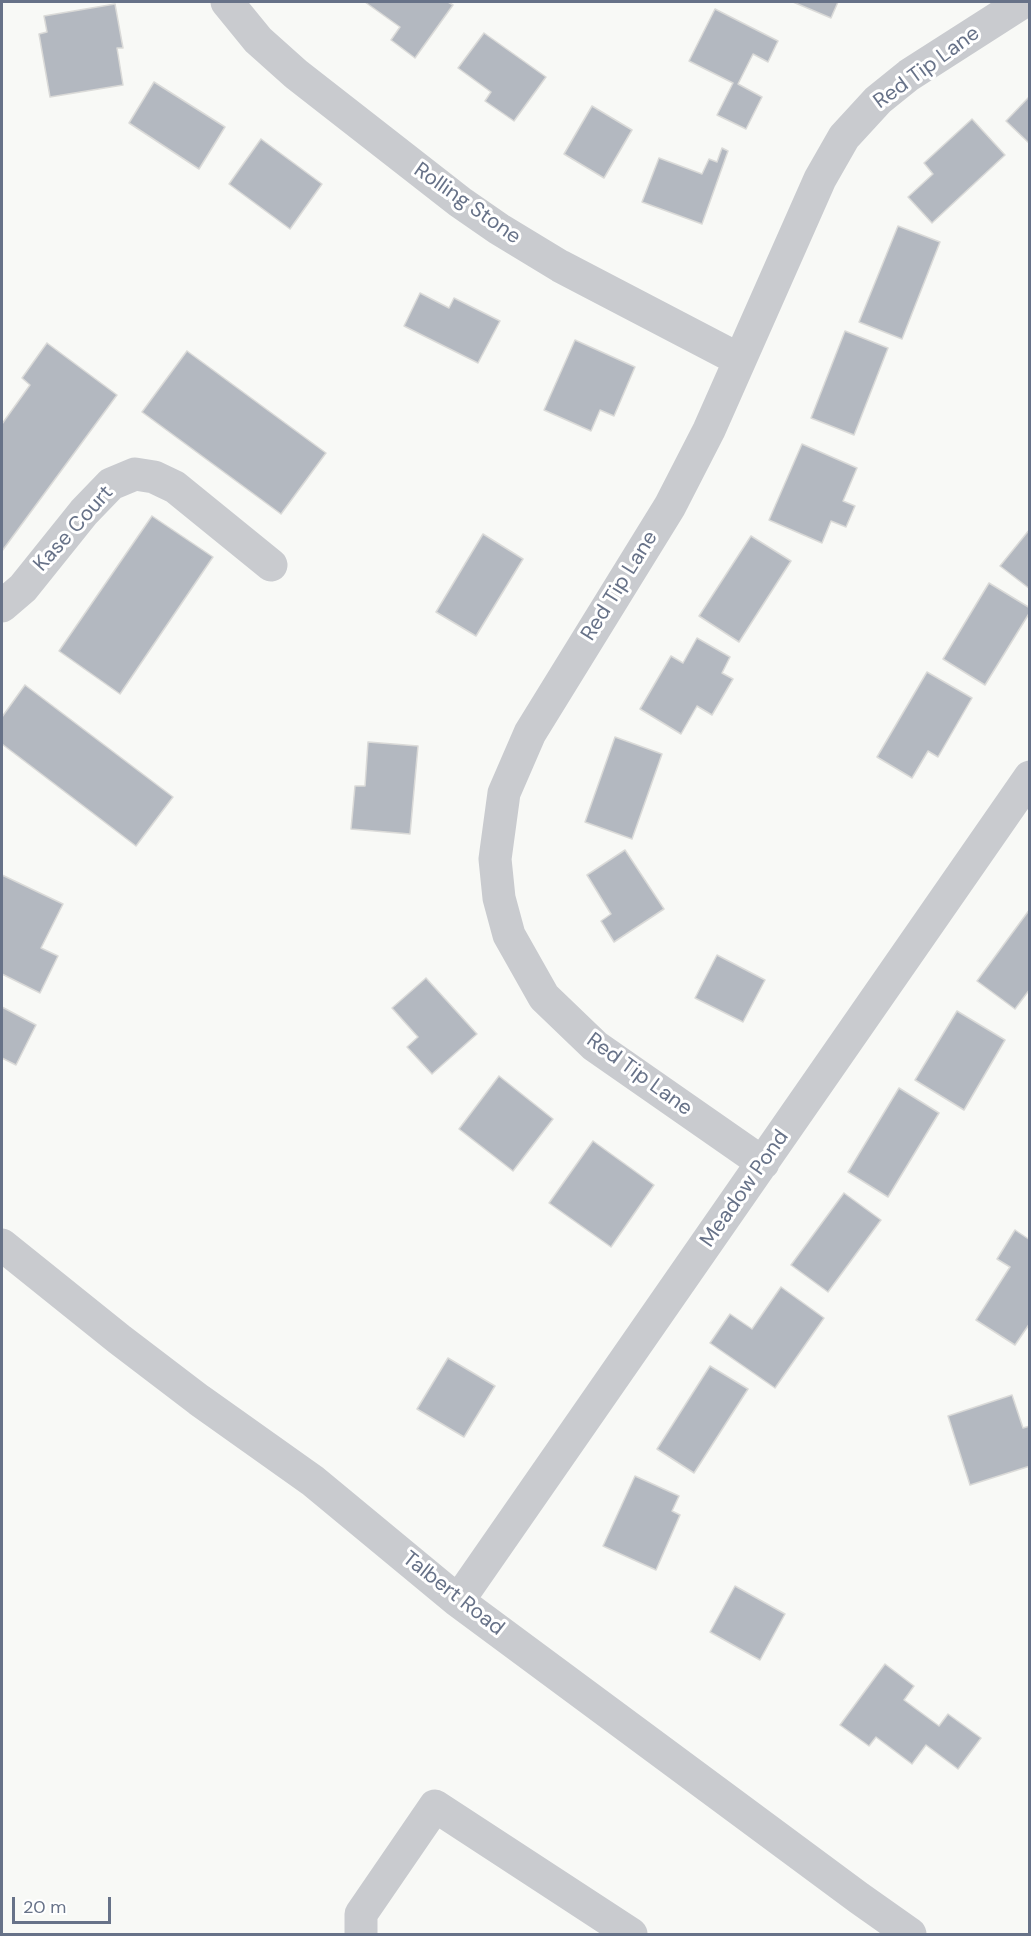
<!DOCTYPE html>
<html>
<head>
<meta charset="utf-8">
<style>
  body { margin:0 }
  #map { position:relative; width:1031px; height:1936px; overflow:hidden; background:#f8f9f6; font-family:"DM Sans",sans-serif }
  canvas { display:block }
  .frame { position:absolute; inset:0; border:3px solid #677288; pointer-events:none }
  .scale { position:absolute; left:12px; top:1897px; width:99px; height:27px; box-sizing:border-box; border:3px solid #677288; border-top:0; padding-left:8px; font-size:18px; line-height:21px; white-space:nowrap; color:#677288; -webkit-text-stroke:4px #fff; paint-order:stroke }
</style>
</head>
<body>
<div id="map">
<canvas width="1031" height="1936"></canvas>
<div class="frame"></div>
<div class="scale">20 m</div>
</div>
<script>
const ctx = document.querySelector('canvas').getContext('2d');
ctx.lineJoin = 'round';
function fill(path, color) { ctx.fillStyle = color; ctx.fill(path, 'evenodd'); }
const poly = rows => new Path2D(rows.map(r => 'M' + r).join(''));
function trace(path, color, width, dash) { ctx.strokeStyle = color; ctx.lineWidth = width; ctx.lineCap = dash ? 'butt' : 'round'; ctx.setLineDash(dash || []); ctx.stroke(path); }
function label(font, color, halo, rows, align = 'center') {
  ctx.font = font + ' "DM Sans",sans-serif'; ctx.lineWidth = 6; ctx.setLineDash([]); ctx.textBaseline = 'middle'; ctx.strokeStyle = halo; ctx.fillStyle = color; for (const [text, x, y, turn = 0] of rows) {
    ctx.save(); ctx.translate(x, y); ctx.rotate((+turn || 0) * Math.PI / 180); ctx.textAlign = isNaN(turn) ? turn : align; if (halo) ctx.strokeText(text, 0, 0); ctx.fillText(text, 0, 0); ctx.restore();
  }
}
const building = poly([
  [365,2,448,2,453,5,415,58,391,40,400,27,365,2],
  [793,2,838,2,831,18,793,2],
  [115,4,123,48,117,48,123,85,50,97,39,34,47,32,44,16,115,4],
  [715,9,778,41,768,62,753,54,738,84,762,97,746,129,717,115,733,83,689,61,715,9],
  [484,33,546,77,514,121,485,101,491,92,458,68,484,33],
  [154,82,225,127,199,169,129,123,154,82],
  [1030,96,1030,144,1006,121,1030,96],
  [592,106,632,130,604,178,564,154,592,106],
  [972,119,1005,155,932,223,908,197,933,174,924,163,972,119],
  [261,139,322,184,290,229,229,184,261,139],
  [722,148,728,151,702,224,642,202,659,158,702,174,709,159,717,162,722,148],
  [898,226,940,242,902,339,859,322,898,226],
  [420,293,449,308,454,298,500,321,478,363,404,326,420,293],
  [845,331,888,348,854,435,811,418,845,331],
  [575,340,635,367,614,416,600,410,591,431,544,410,575,340],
  [47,343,117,395,2,551,2,424,30,385,22,378,47,343],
  [187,351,326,453,281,514,142,412,187,351],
  [802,444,857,468,843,501,855,506,846,527,831,521,822,543,769,520,802,444],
  [152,516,213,557,120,694,59,651,152,516],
  [1030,529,1030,589,1000,566,1030,529],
  [483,534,523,559,476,636,436,612,483,534],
  [751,536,791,561,739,642,699,616,751,536],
  [989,583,1030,608,1030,612,985,685,943,659,989,583],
  [697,638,730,657,722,673,733,679,712,715,697,706,681,734,640,709,671,656,683,663,697,638],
  [927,672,972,698,938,757,928,751,912,778,877,757,927,672],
  [25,685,173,797,136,846,2,744,2,717,25,685],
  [615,737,662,754,632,839,585,822,615,737],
  [368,742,418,746,410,834,351,829,355,786,365,786,368,742],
  [625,850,664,909,614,942,601,921,611,914,587,875,625,850],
  [2,875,63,904,41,948,58,956,40,993,2,974,2,875],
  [1030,909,1030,989,1015,1009,977,981,1030,909],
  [717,955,765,980,743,1022,695,998,717,955],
  [426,978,477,1034,432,1074,407,1047,418,1037,392,1008,426,978],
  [2,1007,36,1025,16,1065,2,1058,2,1007],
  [957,1011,1005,1040,964,1110,915,1080,957,1011],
  [499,1076,553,1119,513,1171,459,1129,499,1076],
  [899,1088,939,1113,888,1197,848,1172,899,1088],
  [593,1141,654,1185,611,1247,549,1203,593,1141],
  [844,1193,881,1220,828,1292,791,1265,844,1193],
  [1015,1230,1030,1240,1030,1323,1015,1345,976,1320,1010,1267,997,1259,1015,1230],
  [781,1287,824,1318,775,1388,710,1343,730,1314,752,1329,781,1287],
  [448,1358,495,1386,464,1437,417,1409,448,1358],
  [710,1366,748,1389,694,1473,657,1449,710,1366],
  [1012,1395,1023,1428,1030,1426,1030,1466,970,1485,948,1416,1012,1395],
  [635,1476,679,1496,672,1511,680,1515,656,1570,603,1546,635,1476],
  [735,1586,785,1614,760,1660,710,1632,735,1586],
  [885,1664,914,1686,904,1700,939,1726,948,1714,981,1738,958,1769,926,1745,912,1764,876,1737,869,1746,840,1725,885,1664]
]);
const minor = poly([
  [227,2,258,40,296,74,460,202,499,229,560,266,740,360],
  [2,606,23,588,84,512,111,484,135,474,154,477,175,487,271,565],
  [763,1163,595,1046,544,997,509,935,499,898,495,859,504,793,530,733,670,506,709,430,820,179,844,137,878,100,909,75,1023,2],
  [2,1245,119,1339,199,1400,313,1481,458,1601,859,1898,910,1934],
  [458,1601,1030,777],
  [361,1934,361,1914,435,1806,631,1934]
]);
const streetNames = [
  ["Red Tip Lane",927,68,-36],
  ["Rolling Stone",467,204,35],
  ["Kase Court",74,529,-48],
  ["Red Tip Lane",620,586,-58],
  ["Red Tip Lane",639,1075,36],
  ["Meadow Pond",745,1189,-55],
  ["Talbert Road",453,1594,38]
];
fill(building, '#b3b8c0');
trace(building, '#dadad8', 1.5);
trace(minor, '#c9cbcf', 33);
label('21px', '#677288', '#fff', streetNames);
</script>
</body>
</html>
